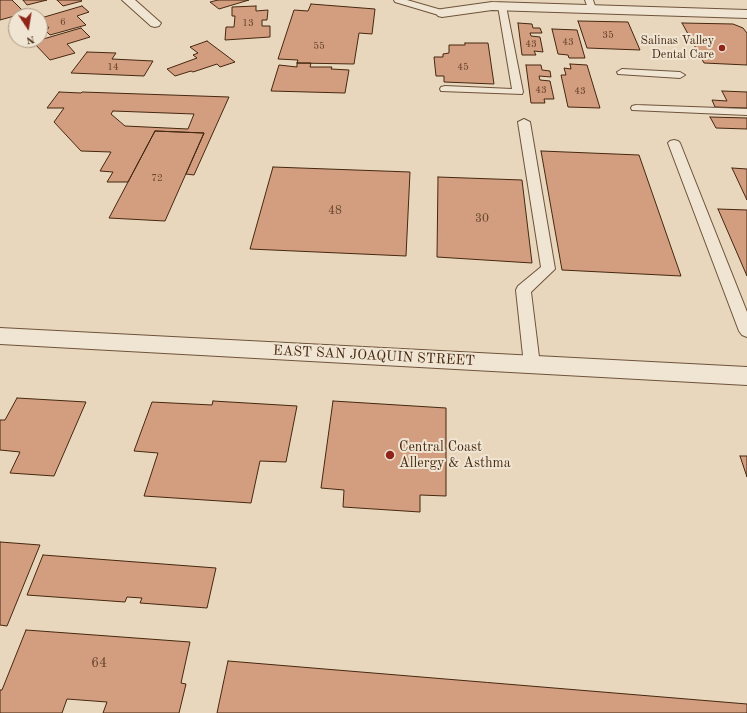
<!DOCTYPE html>
<html>
<head>
<meta charset="utf-8">
<style>
  body { margin:0 }
  #map { position:relative; width:747px; height:713px; overflow:hidden; background:#e8d7bc; font-family:"Old Standard TT",serif }
  canvas { display:block }
  .north { position:absolute; left:8px; top:8px; width:40px; height:40px; box-sizing:border-box; background:#f0e5d3; border:1px solid #ac9985; border-radius:50%; rotate:168deg; font-size:11px; font-weight:700; line-height:16px; text-align:center; color:#45270f }
  .north::after { content:''; display:block; margin:auto; width:14px; height:18px; background:#8f2418; clip-path:polygon(50% 0,100% 100%,50% 72%,0 100%) }
</style>
</head>
<body>
<div id="map">
<canvas width="747" height="713"></canvas>
<div class="north">N</div>
</div>
<script>
const ctx = document.querySelector('canvas').getContext('2d');
ctx.lineJoin = 'round';
function fill(path, color) { ctx.fillStyle = color; ctx.fill(path, 'evenodd'); }
const poly = rows => new Path2D(rows.map(r => 'M' + r).join(''));
function trace(path, color, width, dash) { ctx.strokeStyle = color; ctx.lineWidth = width; ctx.lineCap = dash ? 'butt' : 'round'; ctx.setLineDash(dash || []); ctx.stroke(path); }
function label(font, color, halo, rows, align = 'center') {
  ctx.font = font + ' "Old Standard TT",serif'; ctx.lineWidth = 4; ctx.setLineDash([]); ctx.textBaseline = 'middle'; ctx.strokeStyle = halo; ctx.fillStyle = color; for (const [text, x, y, turn = 0] of rows) {
    ctx.save(); ctx.translate(x, y); ctx.rotate((+turn || 0) * Math.PI / 180); ctx.textAlign = isNaN(turn) ? turn : align; if (halo) ctx.strokeText(text, 0, 0); ctx.fillText(text, 0, 0); ctx.restore();
  }
}
const building = poly([
  [0,0,12,0,25,13,0,20,0,0],
  [23,0,47,0,27,5,23,0],
  [57,0,81,0,82,1,63,6,57,0],
  [218,0,249,0,219,9,210,2,218,0],
  [311,4,375,9,372,34,359,33,354,64,297,63,298,60,278,59,294,10,308,11,311,4],
  [82,6,89,12,77,16,86,25,50,35,44,29,49,28,41,18,82,6],
  [256,6,256,11,268,10,267,20,262,20,262,26,270,26,270,37,225,40,226,27,234,27,235,16,232,16,232,7,256,6],
  [578,21,628,22,640,50,587,48,578,21],
  [518,23,532,24,533,28,540,28,542,33,530,33,531,36,540,37,543,52,534,51,536,55,522,55,518,23],
  [682,23,733,24,743,28,747,33,747,65,704,63,682,23],
  [81,28,90,37,67,44,75,53,50,60,33,42,81,28],
  [552,29,577,30,585,58,569,58,568,55,558,54,552,29],
  [207,41,235,62,220,67,217,64,193,72,191,71,175,76,167,69,197,58,193,55,198,53,190,47,207,41],
  [465,43,488,43,494,84,444,82,444,76,436,76,434,57,443,57,443,54,449,53,449,45,465,45,465,43],
  [87,52,116,53,112,59,153,61,144,76,71,73,87,52],
  [297,63,311,63,310,67,332,67,331,69,349,70,345,93,271,91,279,65,297,67,297,63],
  [570,64,587,65,600,108,568,107,561,75,566,75,564,68,571,69,570,64],
  [526,65,541,65,542,70,550,71,551,77,539,76,540,80,550,81,554,99,544,99,545,103,531,103,526,65],
  [722,91,747,92,747,108,715,107,712,100,727,101,722,91],
  [59,92,81,93,82,92,229,97,194,175,186,174,204,133,155,131,128,182,107,182,113,172,100,171,111,152,81,151,54,122,64,108,47,108,59,92],
  [113,111,194,114,188,129,125,126,111,114,113,111],
  [710,117,747,118,747,129,716,128,710,117],
  [155,131,204,133,165,221,109,218,155,131],
  [541,151,639,155,681,276,562,270,541,151],
  [273,167,410,172,406,256,250,249,273,167],
  [732,168,747,169,747,200,732,168],
  [438,177,522,180,532,263,437,257,438,177],
  [718,209,747,210,747,276,718,209],
  [17,398,86,402,54,476,10,473,20,452,0,450,0,420,5,420,17,398],
  [213,401,297,406,286,462,260,461,251,503,144,496,158,453,134,451,152,402,212,405,213,401],
  [333,401,446,408,446,496,420,495,420,512,343,507,344,490,321,488,333,401],
  [740,456,747,456,747,477,740,456],
  [0,542,40,545,7,626,0,625,0,542],
  [43,555,216,568,207,608,140,603,142,598,127,597,125,602,27,595,43,555],
  [26,630,190,642,181,683,186,684,179,713,103,713,107,702,67,699,62,713,0,713,0,690,2,690,26,630],
  [228,661,747,704,747,713,217,713,228,661]
]);
const lane = poly([
  [394,0,407,0,445,11,446,13,442,16,395,2,394,0],
  [585,0,593,0,596,9,595,11,589,11,585,0],
  [502,3,506,6,523,92,522,94,441,91,440,89,441,87,445,86,512,89,498,6,502,3],
  [622,69,680,72,685,75,680,78,618,74,617,72,622,69],
  [636,105,747,109,747,115,632,110,631,108,632,106,636,105],
  [524,119,530,122,555,269,531,292,540,365,538,370,532,372,526,370,524,365,516,290,518,286,541,267,518,122,524,119],
  [674,140,678,141,680,143,747,312,747,337,742,335,739,331,668,143,670,141,674,140]
]);
const street = poly([
  [122,0,135,0,161,23,159,26,155,27,151,26,122,0],
  [492,2,747,10,747,18,492,10,442,17,438,16,436,13,438,10,442,9,492,2],
  [0,328,747,367,747,385,0,344,0,328]
]);
const markers = [
  [722,48,4,"#8f2418"],
  [390,455,5,"#8f2418"]
];
const farNumbernames = [
  ["6",63,22],
  ["13",248,23],
  ["35",608,35],
  ["43",568,42],
  ["43",531,44],
  ["55",319,46],
  ["14",113,67],
  ["45",463,67],
  ["43",541,90],
  ["43",580,91],
  ["72",157,178]
];
const farPoinames = [
  ["Salinas Valley",714,41],
  ["Dental Care",714,55]
];
const numberNames = [
  ["48",335,211],
  ["30",482,219]
];
const streetNames = [
  ["EAST SAN JOAQUIN STREET",374,356,3]
];
const poiNames = [
  ["Central Coast",399,447],
  ["Allergy & Asthma",399,463]
];
const nearNumbernames = [
  ["64",99,663]
];
fill(building, '#d39e80');
trace(building, '#45270f', 1);
trace(lane, '#6e533a', 2);
trace(street, '#6e533a', 2);
fill(lane, '#f0e5d3');
fill(street, '#f0e5d3');
for (const [x, y, r, color] of markers) { const dot = new Path2D(); dot.arc(x, y, r, 0, 2 * Math.PI); ctx.fillStyle = color; ctx.fill(dot); trace(dot, '#f0e5d3', 1.5); }
label('10px', '#68452b', null, farNumbernames);
label('12px', '#45270f', '#f0e5d3', farPoinames, 'right');
label('12px', '#68452b', null, numberNames);
label('14px', '#45270f', '#f0e5d3', streetNames);
label('14px', '#45270f', '#f0e5d3', poiNames, 'left');
label('14px', '#68452b', null, nearNumbernames);
</script>
</body>
</html>
